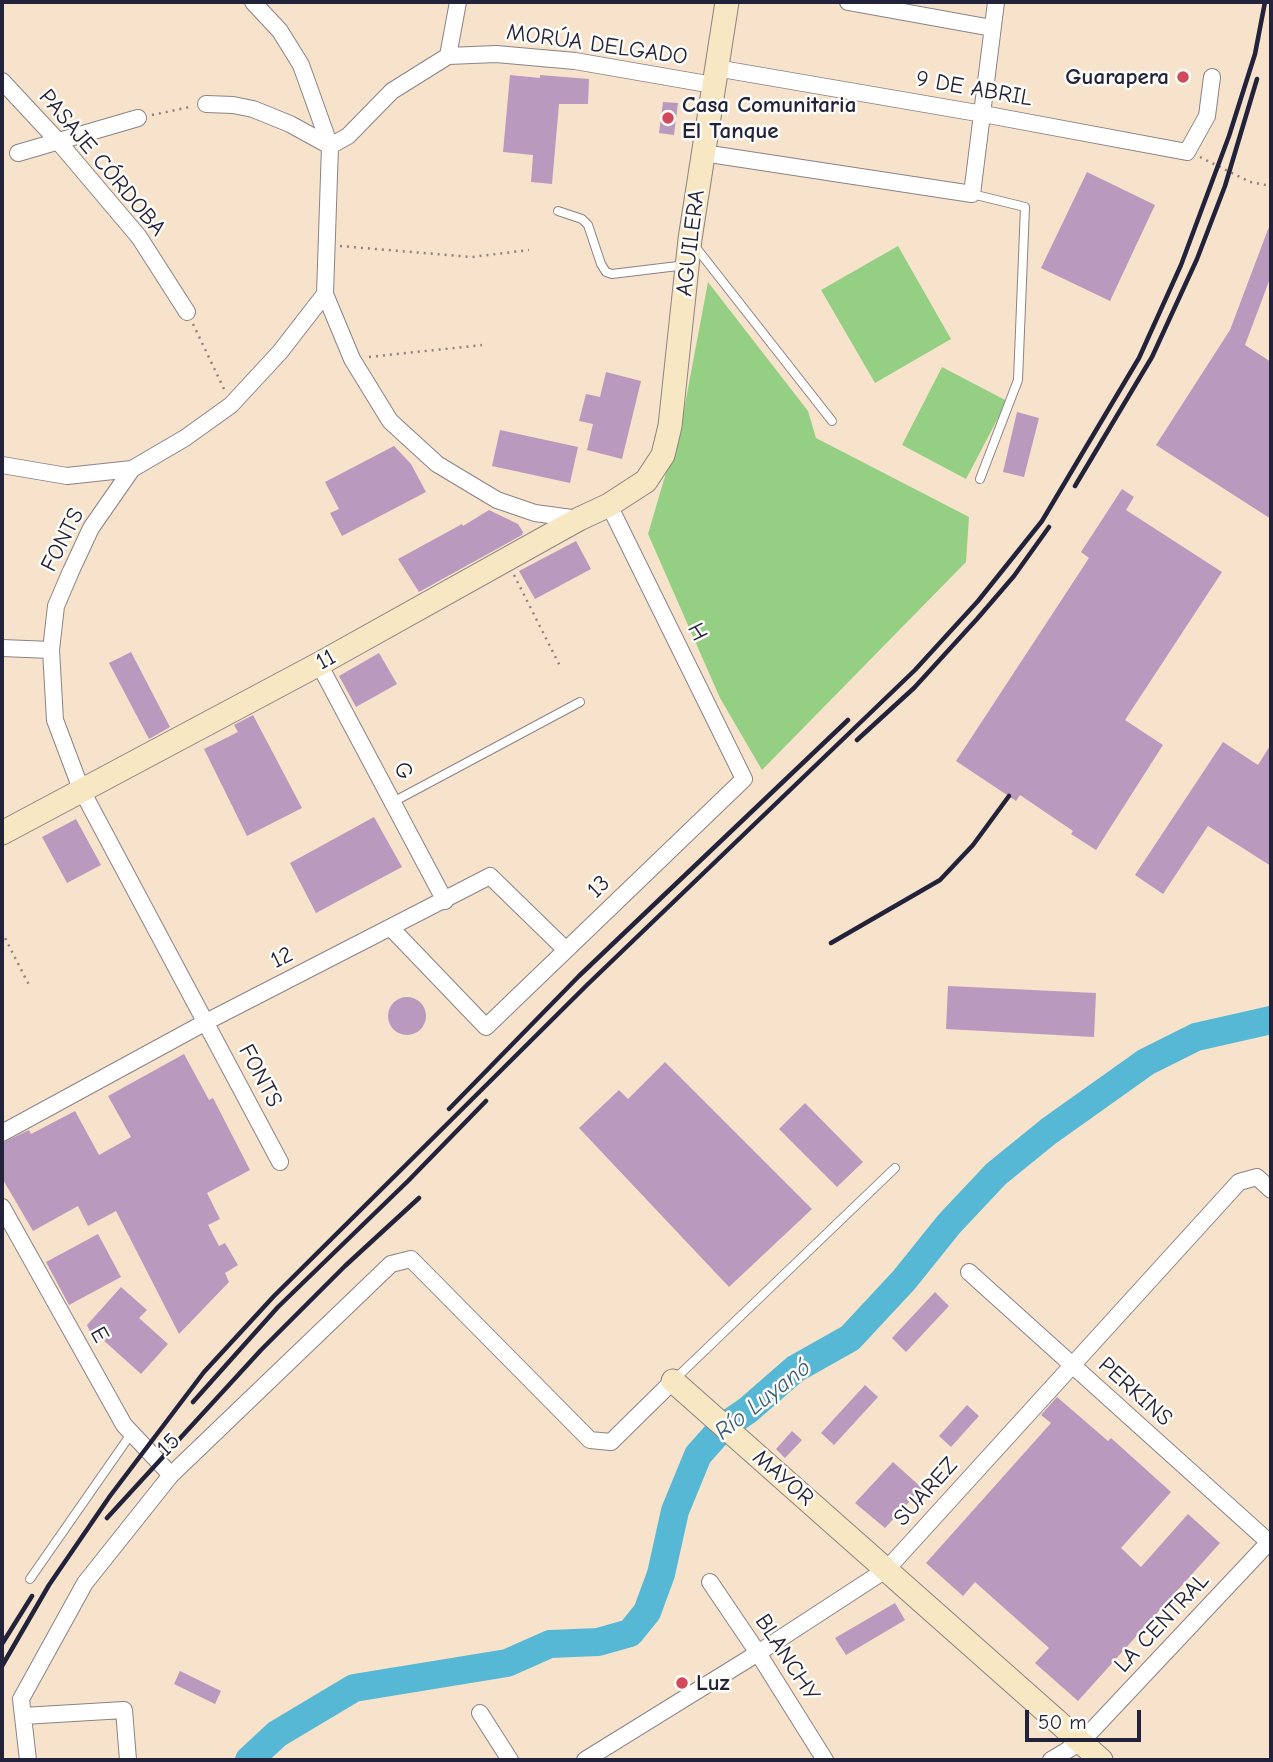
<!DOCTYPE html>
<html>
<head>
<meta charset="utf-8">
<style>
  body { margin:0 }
  #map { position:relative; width:1273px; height:1762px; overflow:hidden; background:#f7e3cc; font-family:"Comic Neue",sans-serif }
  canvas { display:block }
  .frame { position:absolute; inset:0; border:4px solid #22223b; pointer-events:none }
  .scale { position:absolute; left:1025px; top:1710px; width:116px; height:32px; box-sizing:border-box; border:4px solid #22223b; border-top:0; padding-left:9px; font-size:21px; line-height:24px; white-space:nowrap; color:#22223b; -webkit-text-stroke:5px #fdfcf7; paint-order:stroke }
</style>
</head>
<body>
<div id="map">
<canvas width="1273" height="1762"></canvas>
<div class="frame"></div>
<div class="scale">50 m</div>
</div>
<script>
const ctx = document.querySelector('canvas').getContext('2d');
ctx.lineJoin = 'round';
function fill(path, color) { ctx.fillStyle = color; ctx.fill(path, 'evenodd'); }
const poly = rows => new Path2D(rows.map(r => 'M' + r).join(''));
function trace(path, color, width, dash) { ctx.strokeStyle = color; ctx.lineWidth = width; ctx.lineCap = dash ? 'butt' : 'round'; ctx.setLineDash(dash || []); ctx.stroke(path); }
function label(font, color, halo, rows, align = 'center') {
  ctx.font = font + ' "Comic Neue",sans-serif'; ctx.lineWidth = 5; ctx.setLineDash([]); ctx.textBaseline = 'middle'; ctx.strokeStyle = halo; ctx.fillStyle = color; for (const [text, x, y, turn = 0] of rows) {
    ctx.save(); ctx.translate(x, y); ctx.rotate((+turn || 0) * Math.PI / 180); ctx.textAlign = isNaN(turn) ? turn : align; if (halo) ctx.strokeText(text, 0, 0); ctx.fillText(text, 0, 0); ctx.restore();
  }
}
const green = poly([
  [898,246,951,339,875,383,821,290],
  [708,282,808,411,816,438,969,517,966,562,762,770,720,698,648,534,683,415],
  [942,367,1007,401,966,479,902,445]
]);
const river = poly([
  [249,1760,277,1734,354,1688,507,1663,550,1644,598,1642,630,1633,647,1612,661,1574,675,1511,698,1455,722,1428,748,1410,795,1369,850,1338,904,1280,949,1224,996,1174,1049,1131,1146,1062,1196,1037,1271,1020]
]);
const building = poly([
  [510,75,540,78,540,75,589,79,588,104,559,104,552,184,531,182,533,155,503,152],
  [663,102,678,103,674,135,659,133],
  [1087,172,1155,205,1110,301,1041,268],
  [1270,224,1271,276,1245,345,1271,362,1271,519,1156,445,1230,330],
  [606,372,641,381,622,459,587,450,593,424,579,421,586,394,600,397],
  [1017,412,1039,418,1024,477,1003,472],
  [500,430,578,447,570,483,492,466],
  [394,446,411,464,426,492,342,536,330,513,339,509,325,482],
  [1122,489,1134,497,1126,510,1222,572,1125,720,1163,745,1096,850,1071,834,1073,831,1020,795,1016,801,956,761,1089,558,1081,552],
  [489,510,518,524,523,532,522,535,419,592,398,559,462,524,463,526],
  [576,541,591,569,535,599,519,571],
  [131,652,170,727,149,739,109,663],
  [379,653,397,684,356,707,339,676],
  [253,715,302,808,247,836,204,749,238,732,234,725],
  [1223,742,1258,765,1271,744,1271,866,1208,826,1163,894,1135,875],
  [374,817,402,867,316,913,290,863],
  [76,819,101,865,67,883,42,837],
  [948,986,1096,993,1094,1037,946,1029],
  '388 1016a19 19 0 1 1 38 0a19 19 0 1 1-38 0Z',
  [184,1054,209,1100,213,1098,250,1170,207,1193,220,1219,208,1225,219,1246,225,1243,238,1265,225,1273,229,1282,179,1334,116,1211,88,1226,78,1206,33,1231,2,1178,2,1143,29,1130,31,1134,75,1111,99,1155,131,1137,108,1096],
  [665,1062,812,1209,729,1287,579,1128,619,1090,628,1099],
  [805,1103,863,1162,837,1187,779,1129],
  [98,1234,121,1277,69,1305,46,1262],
  [121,1287,147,1310,139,1318,168,1344,141,1374,101,1338,96,1344,87,1325],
  [935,1292,949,1306,906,1352,892,1338],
  [865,1385,878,1397,834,1445,821,1433],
  [1057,1397,1108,1441,1111,1438,1171,1492,1121,1548,1141,1567,1188,1514,1220,1543,1078,1701,1035,1663,1049,1648,975,1582,963,1596,926,1563,1051,1423,1041,1415],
  [967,1405,979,1416,951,1447,939,1436],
  [792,1431,802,1440,785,1458,776,1449],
  [893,1462,922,1488,885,1528,855,1503],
  [895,1603,905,1620,846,1655,835,1638],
  [180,1671,221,1691,215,1704,174,1684]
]);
const path = poly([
  [152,115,190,107],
  [1200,157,1250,182,1271,186],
  [340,246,472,257,529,250],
  [193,324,225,391],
  [369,357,482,345],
  [514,575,560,666],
  [2,932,29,985]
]);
const lane = poly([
  [972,194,1025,207,1018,380,980,479],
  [558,211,582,219,588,225,601,264,606,272,612,274,686,265],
  [694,245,832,421],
  [393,802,580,702],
  [675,1379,895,1168],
  [30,1579,131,1434]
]);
const street = poly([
  [253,2,280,31,301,65,330,146,325,294,280,352,231,405,185,438,132,469,91,528,71,571,56,606,51,650,55,720,81,789,280,1162],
  [848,2,992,28],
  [448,56,458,2],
  [716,68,983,114,1187,152,1207,116,1212,77],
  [2,81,57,140,139,237,187,312],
  [206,104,233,105,253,109,290,124,330,146,348,136,392,91,448,56,496,54,575,61,713,85],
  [18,153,138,118],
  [703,153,972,194,996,2],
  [325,294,352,359,390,421,437,464,497,500,535,513,579,519],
  [2,465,67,476,132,469],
  [2,648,51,650],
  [319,664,445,901],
  [391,928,486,1027,744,779,609,505],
  [2,1133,206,1022,490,876,566,950],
  [2,1207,124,1425,171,1475],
  [969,1272,1271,1544],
  [710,1582,758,1653,825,1760],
  [480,1713,510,1760],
  [23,1716,124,1710,128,1760],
  [28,1760,21,1699,85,1583,171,1475,391,1264,411,1259,590,1440,611,1442,673,1381],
  [585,1760,758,1653,887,1569,1239,1182,1257,1177,1271,1190],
  [1051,1760,1081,1742,1271,1540]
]);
const secondary = poly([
  [2,833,319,664,579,519,609,505,646,481,663,455,670,426,690,239,727,2],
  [673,1381,1101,1760]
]);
const rail = poly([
  [1075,486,1152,357,1197,259,1225,186,1257,79],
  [857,740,914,688,977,619,1014,576,1049,527],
  [831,943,940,880,973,845,1009,796],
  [449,1109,579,976,848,720],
  [193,1402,278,1307,408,1181,486,1101],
  [107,1518,261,1350,345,1266,419,1198],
  [2,1644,32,1596],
  [2,1666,49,1585,110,1496,204,1372,274,1296,587,985,915,670,978,601,1042,521,1139,358,1181,265,1229,136,1255,54,1265,2]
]);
const markers = [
  [1183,77,7,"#d1495b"],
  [668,118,7,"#d1495b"],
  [682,1683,7,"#d1495b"]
];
const streetNames = [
  ["MORÚA DELGADO",597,45,8],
  ["9 DE ABRIL",974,89,10],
  ["PASAJE CÓRDOBA",102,163,50],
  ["AGUILERA",691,243,-83],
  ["FONTS",63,540,-63],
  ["H",697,632,64],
  ["11",326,660,-29],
  ["G",403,771,62],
  ["13",599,887,-44],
  ["12",282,958,-27],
  ["FONTS",260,1076,62],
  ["E",99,1335,61],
  ["PERKINS",1135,1392,42],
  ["15",169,1445,-44],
  ["MAYOR",783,1478,41],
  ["SUAREZ",926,1492,-48],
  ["LA CENTRAL",1162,1623,-47],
  ["BLANCHY",787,1658,57]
];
const poiNames = [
  ["Guarapera",1169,77,"right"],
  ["Casa Comunitaria",682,105],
  ["El Tanque",682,131],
  ["Luz",696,1683]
];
const waterNames = [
  ["Río Luyanó",763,1400,-38]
];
fill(green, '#95cf83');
trace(river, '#56b8d4', 28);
fill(building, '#ba99be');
trace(lane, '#8c8284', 10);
trace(street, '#8c8284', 18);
trace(secondary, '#8c8284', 25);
trace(path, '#8c8284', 2.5, [2, 5]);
trace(lane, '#fff', 8);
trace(street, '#fff', 16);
trace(secondary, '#f7e8c3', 23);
trace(rail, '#22223b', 4.5);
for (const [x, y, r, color] of markers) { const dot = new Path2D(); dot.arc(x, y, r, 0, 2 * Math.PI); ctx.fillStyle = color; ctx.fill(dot); trace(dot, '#fdfcf7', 2.5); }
label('23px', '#22223b', '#fdfcf7', streetNames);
label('bold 23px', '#22223b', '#fdfcf7', poiNames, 'left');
label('italic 24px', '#375e78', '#fdfcf7', waterNames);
</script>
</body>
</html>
